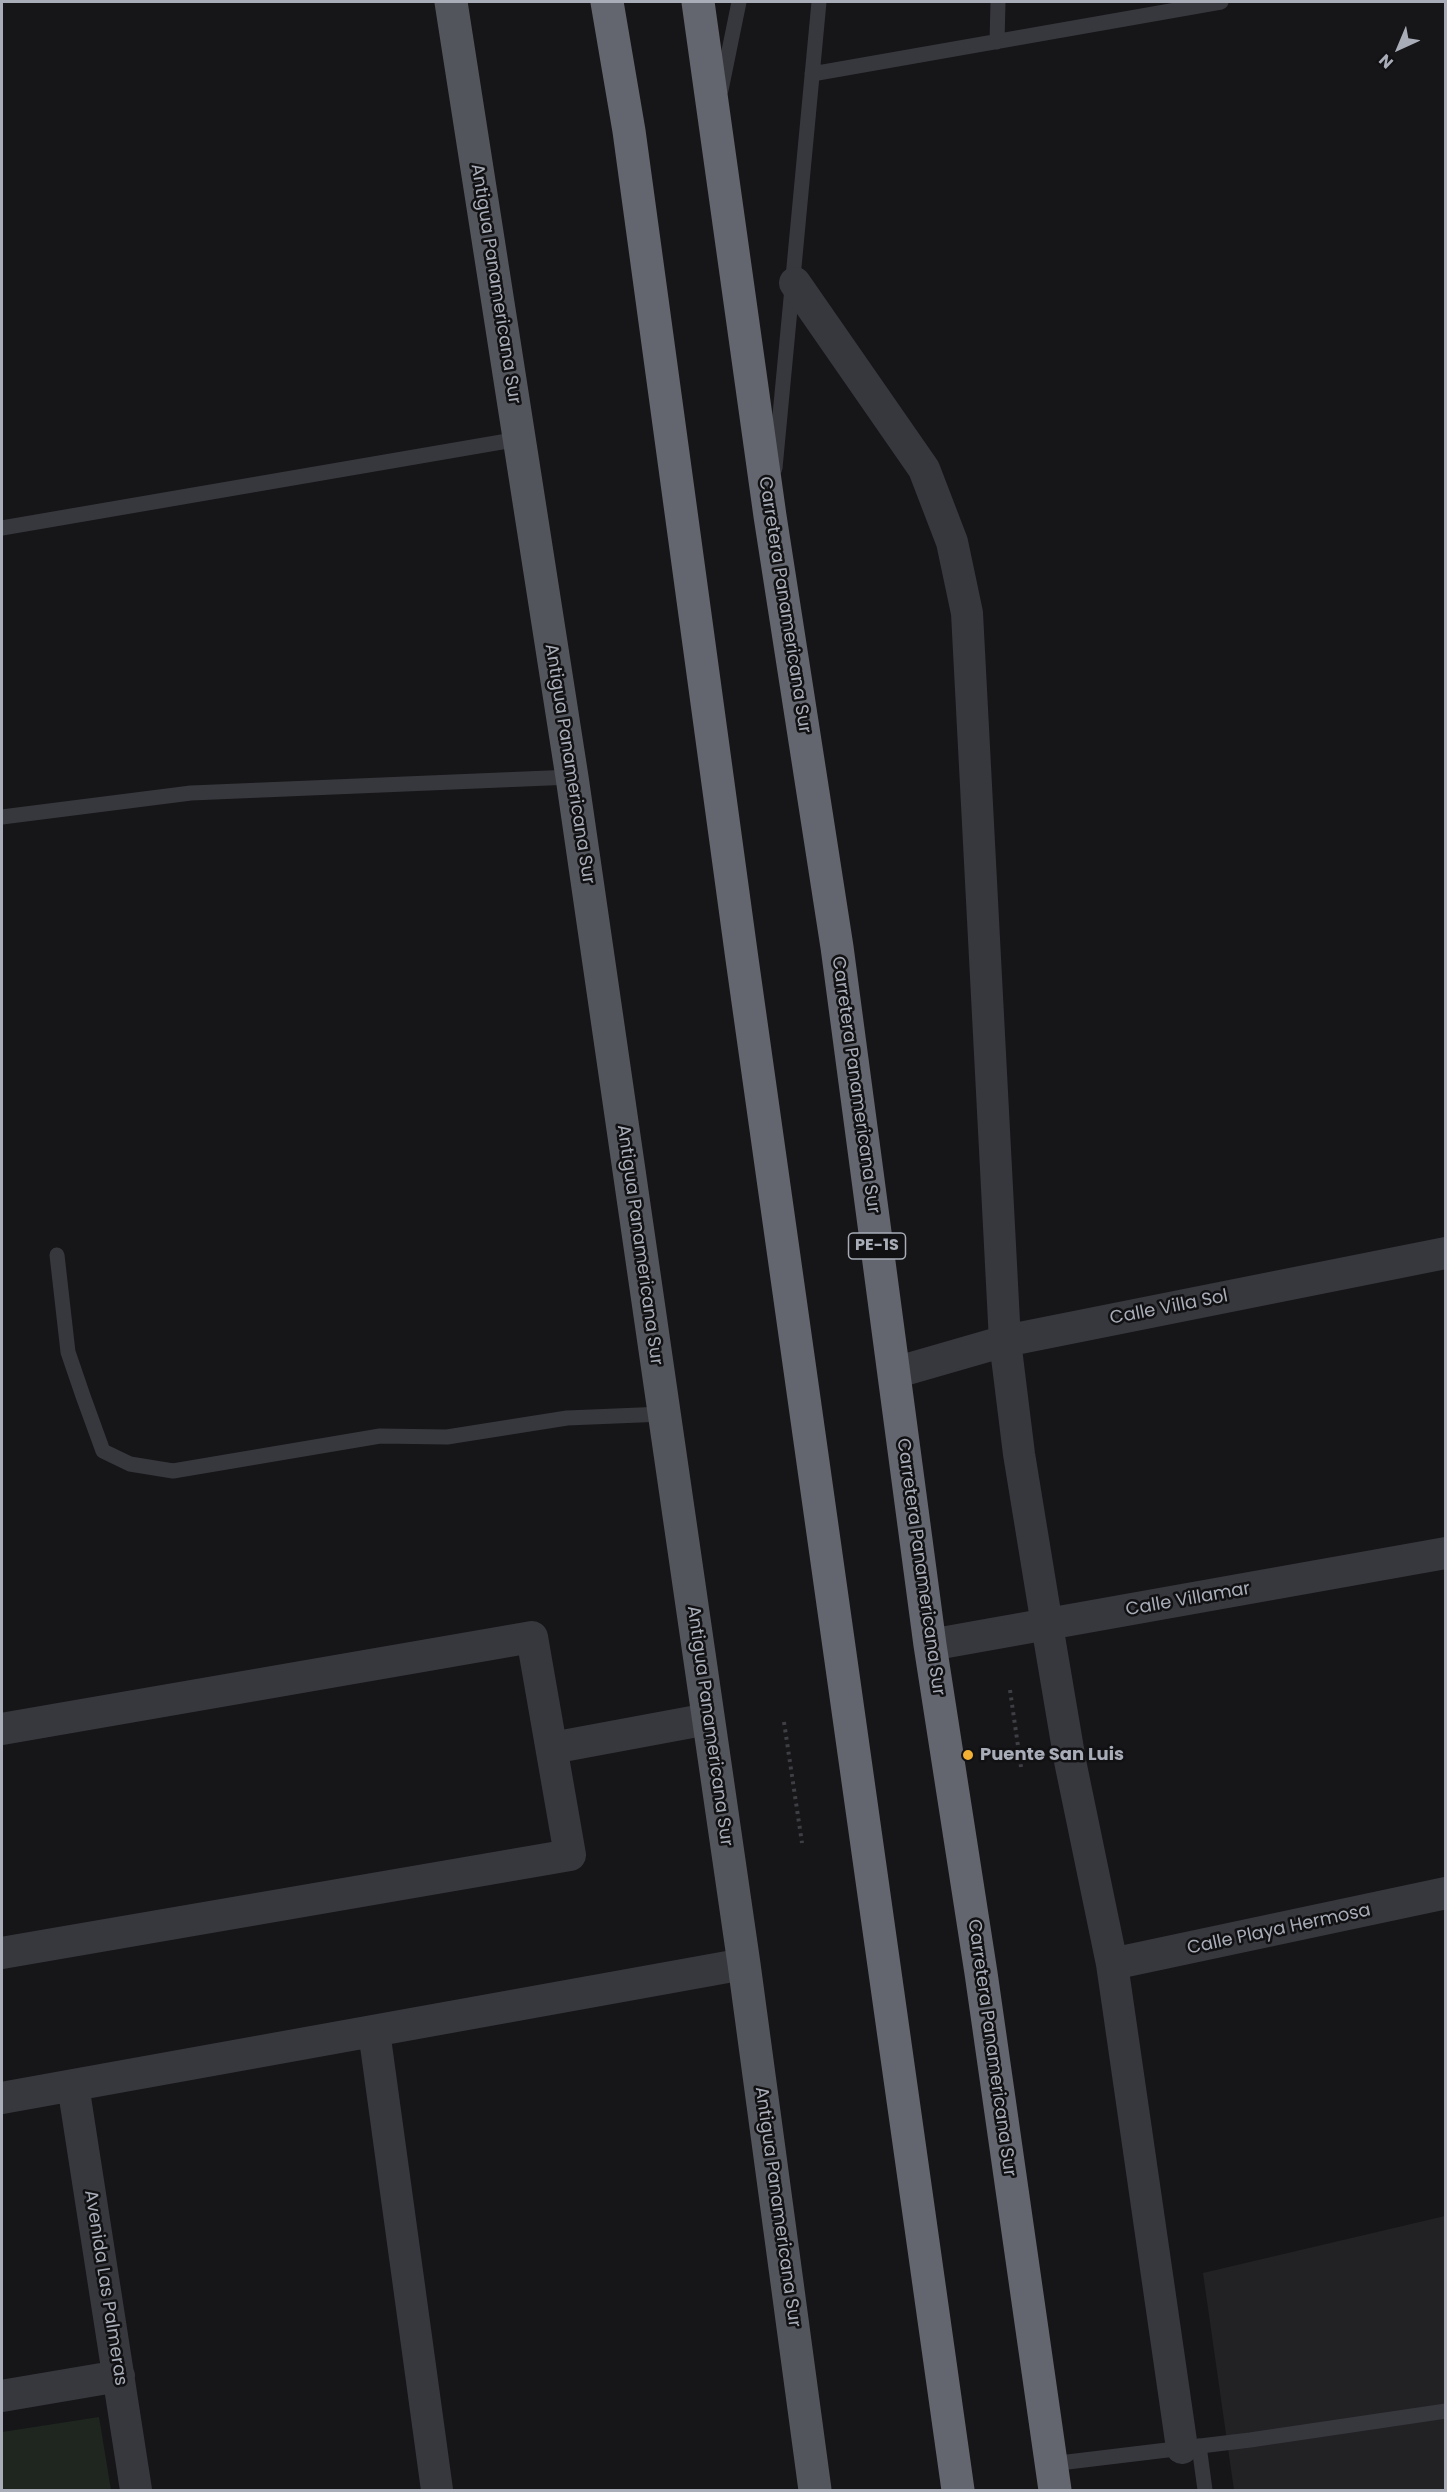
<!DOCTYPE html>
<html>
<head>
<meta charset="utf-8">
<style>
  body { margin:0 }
  #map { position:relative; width:1447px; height:2492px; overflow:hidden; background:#161618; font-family:Poppins,sans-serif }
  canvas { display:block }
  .frame { position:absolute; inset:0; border:3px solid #a8adb8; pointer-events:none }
  .north { position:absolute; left:1369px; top:18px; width:60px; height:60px; -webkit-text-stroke:4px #111113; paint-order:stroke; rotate:224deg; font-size:16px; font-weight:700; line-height:24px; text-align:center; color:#a8adb8 }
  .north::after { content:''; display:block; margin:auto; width:21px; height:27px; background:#a8adb8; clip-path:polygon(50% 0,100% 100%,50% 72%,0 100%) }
</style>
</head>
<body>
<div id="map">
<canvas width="1447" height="2492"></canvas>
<div class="frame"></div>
<div class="north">N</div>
</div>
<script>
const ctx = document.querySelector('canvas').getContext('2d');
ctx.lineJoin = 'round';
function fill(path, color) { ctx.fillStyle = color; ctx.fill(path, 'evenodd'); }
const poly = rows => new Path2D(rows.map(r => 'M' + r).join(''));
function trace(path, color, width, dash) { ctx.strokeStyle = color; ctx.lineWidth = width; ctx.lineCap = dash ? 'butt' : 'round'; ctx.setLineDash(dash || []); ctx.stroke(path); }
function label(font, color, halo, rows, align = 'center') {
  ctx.font = font + ' Poppins,sans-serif'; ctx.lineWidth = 5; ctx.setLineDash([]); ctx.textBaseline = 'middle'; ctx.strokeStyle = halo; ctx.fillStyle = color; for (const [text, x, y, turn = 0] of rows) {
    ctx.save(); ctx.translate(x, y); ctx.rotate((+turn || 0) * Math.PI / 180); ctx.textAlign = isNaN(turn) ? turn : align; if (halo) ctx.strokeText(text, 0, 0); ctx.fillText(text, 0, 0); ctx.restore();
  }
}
const built = poly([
  [1445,2216,1445,2490,1234,2490,1203,2273]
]);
const green = poly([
  [99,2417,111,2490,2,2490,2,2432]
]);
const path = poly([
  [1010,1690,1021,1767],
  [784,1722,802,1843]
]);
const lane = poly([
  [997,42,998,2],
  [812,74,1221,2],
  [721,90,739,2],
  [775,468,819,2],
  [2,528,519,439],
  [2,817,191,793,572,777],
  [57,1255,68,1352,83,1396,103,1451,130,1464,173,1471,380,1436,447,1437,567,1418,664,1414],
  [1199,2446,1205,2490],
  [1051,2464,1250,2440,1446,2411]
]);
const street = poly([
  [795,283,924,469,952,542,967,613,1005,1341,1019,1454,1047,1625,1070,1761,1112,1964,1182,2448],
  [894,1373,1005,1341,1446,1253],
  [930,1645,1446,1553],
  [2,1729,532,1637,570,1855,2,1953],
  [552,1748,708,1719],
  [1112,1964,1446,1893],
  [374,2031,437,2490],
  [73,2085,136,2490],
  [2,2098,744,1964],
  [2,2396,119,2376]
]);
const primary = poly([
  [451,2,572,777,744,1964,815,2490]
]);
const highway = poly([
  [607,2,629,131,742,959,958,2490],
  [698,2,770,516,837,947,930,1645,981,1973,1055,2490]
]);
const markers = [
  [968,1755,6,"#f2b134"]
];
const shields = [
  [877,1246,57]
];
const shieldNames = [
  ["PE-1S",877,1246]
];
const streetNames = [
  ["Antigua Panamericana Sur",495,284,81],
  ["Carretera Panamericana Sur",784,605,81],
  ["Antigua Panamericana Sur",569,764,81],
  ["Carretera Panamericana Sur",855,1085,82],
  ["Antigua Panamericana Sur",639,1245,82],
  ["Calle Villa Sol",1169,1308,-11],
  ["Carretera Panamericana Sur",920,1567,82],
  ["Calle Villamar",1188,1600,-10],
  ["Antigua Panamericana Sur",709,1726,82],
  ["Calle Playa Hermosa",1279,1930,-12],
  ["Carretera Panamericana Sur",991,2048,82],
  ["Antigua Panamericana Sur",777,2207,82],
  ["Avenida Las Palmeras",105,2288,81]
];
const poiNames = [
  ["Puente San Luis",980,1755]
];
fill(built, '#222225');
fill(green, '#1e261f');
trace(path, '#3d3f44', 4, [3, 4.5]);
trace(lane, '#37383d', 15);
trace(street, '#37383d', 32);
trace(primary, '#53555c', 33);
trace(highway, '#63666e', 33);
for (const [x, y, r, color] of markers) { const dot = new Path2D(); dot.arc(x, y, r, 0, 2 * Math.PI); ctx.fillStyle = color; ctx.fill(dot); trace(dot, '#111113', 2); }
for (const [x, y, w] of shields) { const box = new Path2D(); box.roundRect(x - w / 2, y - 13, w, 26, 4.5); ctx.fillStyle = '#111113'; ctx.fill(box); trace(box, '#a8adb8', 1.5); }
label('bold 16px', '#a8adb8', null, shieldNames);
label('18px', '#a8adb8', '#111113', streetNames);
label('bold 18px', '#a8adb8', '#111113', poiNames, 'left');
</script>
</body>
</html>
